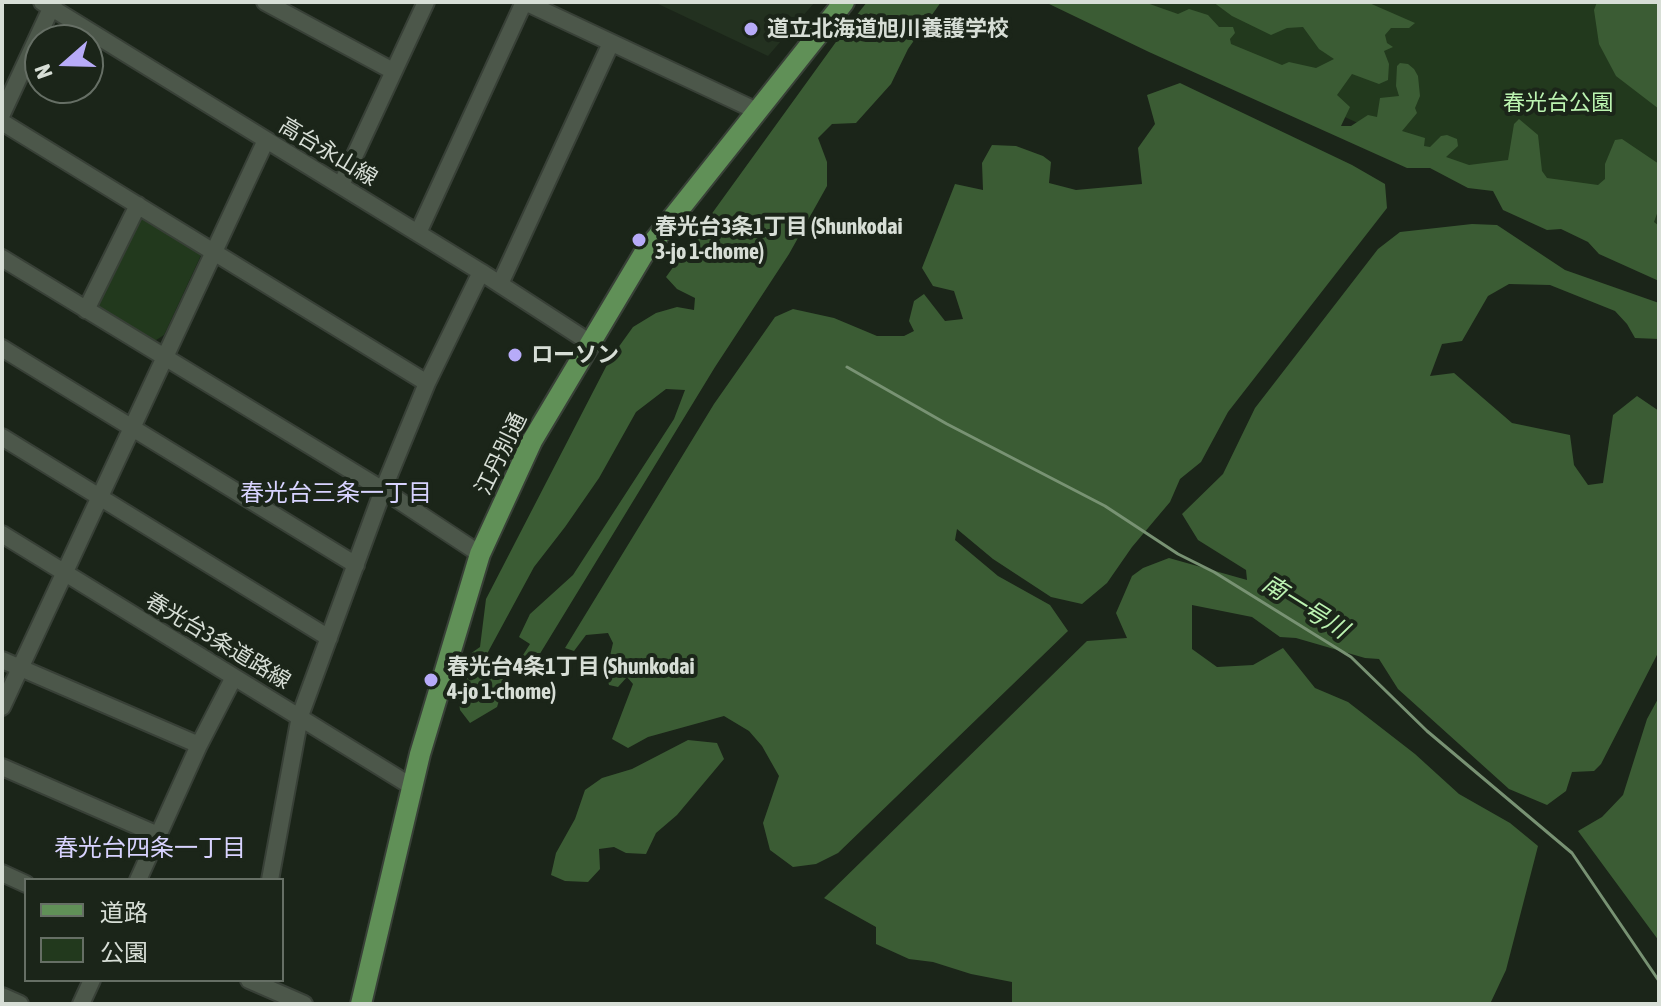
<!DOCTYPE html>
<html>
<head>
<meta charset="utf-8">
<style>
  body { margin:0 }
  #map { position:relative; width:1661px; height:1006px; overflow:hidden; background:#1b2519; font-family:"Asap Condensed","Noto Sans JP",sans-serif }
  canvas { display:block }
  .frame { position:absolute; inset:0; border:4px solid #d7ded6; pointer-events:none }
  .legend { position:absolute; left:24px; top:878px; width:260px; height:104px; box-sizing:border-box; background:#1b2519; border:2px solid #666f65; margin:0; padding:10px 14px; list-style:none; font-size:24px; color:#d7ded6 }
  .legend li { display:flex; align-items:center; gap:16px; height:40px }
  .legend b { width:40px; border:2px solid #666f65 }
  .north { position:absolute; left:24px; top:24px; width:80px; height:80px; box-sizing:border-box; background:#1b2519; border:2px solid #666f65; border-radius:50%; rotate:250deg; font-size:22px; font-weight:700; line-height:32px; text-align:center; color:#d7ded6 }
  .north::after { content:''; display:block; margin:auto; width:28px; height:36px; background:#b7abf8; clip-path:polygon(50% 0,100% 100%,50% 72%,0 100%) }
</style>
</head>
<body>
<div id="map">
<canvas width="1661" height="1006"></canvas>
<div class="frame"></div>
<ul class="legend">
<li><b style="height:10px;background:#609057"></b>道路</li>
<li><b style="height:22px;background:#22391d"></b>公園</li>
</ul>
<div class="north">N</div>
</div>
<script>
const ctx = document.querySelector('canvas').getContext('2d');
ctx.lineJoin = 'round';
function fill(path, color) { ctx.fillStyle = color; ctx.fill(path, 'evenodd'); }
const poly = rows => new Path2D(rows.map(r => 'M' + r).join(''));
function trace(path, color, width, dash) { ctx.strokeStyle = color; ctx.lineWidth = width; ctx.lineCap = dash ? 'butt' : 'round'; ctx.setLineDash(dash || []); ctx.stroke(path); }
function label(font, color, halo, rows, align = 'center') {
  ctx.font = font + ' "Asap Condensed","Noto Sans JP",sans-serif'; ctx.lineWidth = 8; ctx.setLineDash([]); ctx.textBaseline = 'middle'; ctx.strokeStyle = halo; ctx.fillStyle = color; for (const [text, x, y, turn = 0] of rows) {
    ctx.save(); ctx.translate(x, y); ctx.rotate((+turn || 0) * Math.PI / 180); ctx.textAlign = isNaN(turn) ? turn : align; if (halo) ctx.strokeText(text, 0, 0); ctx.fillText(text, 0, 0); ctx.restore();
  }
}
const built = poly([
  [654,2,815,2,768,56]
]);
const green = poly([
  [1092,2,1659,2,1659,260],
  [141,214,202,253,164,335,153,342,93,308]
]);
const forest = poly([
  [867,2,941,2,908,49,891,84,856,123,832,124,818,138,827,162,827,186,789,254,715,367,530,670,522,668,523,655,530,644,519,637,530,614,573,575,674,419,685,390,666,389,636,412,599,478,565,527,534,567,488,652,488,673,501,671,505,682,497,707,470,723,460,710,458,694,470,654,480,647,486,599,610,359,633,327,656,313,677,307,694,310,695,298,677,289,666,277,841,35],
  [1045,2,1144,2,1178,14,1189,9,1208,15,1219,27,1233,27,1235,33,1230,39,1231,44,1282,65,1289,62,1316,68,1334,59,1319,49,1303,27,1287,28,1271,35,1232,16,1213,2,1367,2,1415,23,1409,28,1391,28,1385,35,1387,43,1393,47,1384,51,1389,64,1388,80,1379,84,1352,74,1337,95,1350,107,1341,126,1351,126,1368,115,1377,117,1380,98,1399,96,1396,86,1397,66,1400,63,1408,64,1414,69,1418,76,1420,96,1415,108,1417,113,1402,131,1425,138,1424,146,1430,147,1441,136,1447,135,1457,139,1458,146,1446,157,1469,165,1508,160,1514,124,1519,119,1538,135,1542,171,1547,178,1598,185,1605,179,1605,164,1615,140,1622,139,1659,164,1659,208,1654,222,1659,226,1659,281,1599,254,1588,242,1561,229,1547,230,1503,210,1493,191,1468,188,1430,168,1407,168,1149,52],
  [1597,2,1659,2,1659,109,1616,76,1599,44,1594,10],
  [1180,83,1352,165,1385,184,1387,208,1228,412,1201,462,1180,479,1170,502,1132,547,1107,583,1082,604,1051,597,993,559,957,529,955,540,998,576,1050,605,1068,631,838,853,816,864,793,867,770,850,763,823,779,776,762,746,749,731,724,716,648,737,628,748,612,739,633,684,627,677,618,687,609,685,606,673,613,643,608,633,586,635,574,651,565,648,714,404,775,317,793,309,834,318,877,336,904,336,914,331,909,321,914,301,924,294,945,321,963,319,954,291,933,286,922,268,955,184,983,190,982,163,992,145,1016,146,1043,156,1051,162,1049,183,1076,190,1142,184,1138,148,1155,124,1147,95],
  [1472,224,1497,225,1565,270,1659,303,1659,339,1635,338,1627,324,1615,311,1550,285,1509,284,1488,296,1462,341,1442,344,1430,376,1454,373,1512,423,1570,435,1574,465,1588,485,1603,483,1613,415,1637,396,1659,411,1659,651,1601,764,1594,771,1572,772,1566,791,1547,805,1509,789,1398,689,1379,659,1365,658,1296,638,1280,637,1252,617,1192,605,1192,649,1217,667,1253,665,1283,648,1315,688,1348,702,1415,754,1459,794,1510,823,1538,846,1506,970,1490,1004,1012,1004,1012,982,971,974,933,962,909,959,876,944,876,927,824,898,1087,641,1127,638,1116,613,1132,576,1143,568,1169,558,1247,580,1246,570,1198,540,1182,514,1223,474,1255,408,1378,249,1400,232],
  [1659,697,1659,941,1578,831,1602,817,1623,795,1647,719],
  [688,740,717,743,724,759,677,815,656,833,646,854,626,853,614,847,599,849,600,869,588,882,565,881,551,875,556,853,575,819,585,790,602,778,632,769]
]);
const stream = poly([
  [847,367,947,424,1105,506,1178,554,1214,572,1351,657,1427,731,1572,853,1659,981]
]);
const minor = poly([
  [42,2,481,272,589,342],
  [265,2,393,71],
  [525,2,757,111],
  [2,114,54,2],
  [2,122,427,383],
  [341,185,426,2],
  [418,233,524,2],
  [2,258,383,490,480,554],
  [500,284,611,43],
  [86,310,138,205],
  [2,348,356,565],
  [2,437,329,638],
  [2,534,411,786],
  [2,660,199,745],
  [2,707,266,140],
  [2,767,158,835],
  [2,873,26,884],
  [138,880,199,745,234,677],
  [270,880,300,716,383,490,427,383,481,272],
  [249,980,304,1004],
  [2,996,20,1004],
  [81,1004,92,980]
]);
const major = poly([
  [361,1004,420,754,480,554,532,441,643,255,844,2]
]);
const markers = [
  [751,29,8,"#b7abf8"],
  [639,240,8,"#b7abf8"],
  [515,355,8,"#b7abf8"],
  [431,680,8,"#b7abf8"]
];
const poiNames = [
  ["道立北海道旭川養護学校",767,29],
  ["春光台3条1丁目 (Shunkodai",655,227],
  ["3-jo 1-chome)",655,252],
  ["ローソン",531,355],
  ["春光台4条1丁目 (Shunkodai",447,667],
  ["4-jo 1-chome)",447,692]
];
const parkNames = [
  ["春光台公園",1558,103]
];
const streetNames = [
  ["高台永山線",328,152,31],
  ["江丹別通",501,454,-64],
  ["春光台3条道路線",218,641,31]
];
const neighbourhoodNames = [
  ["春光台三条一丁目",336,493],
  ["春光台四条一丁目",150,848]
];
const waterNames = [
  ["南一号川",1305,607,32]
];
fill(built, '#233120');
fill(green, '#22391d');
fill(forest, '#3b5c34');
trace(stream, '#789273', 3);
trace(minor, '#384037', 20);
trace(major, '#384037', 24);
trace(minor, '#4c574a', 16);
trace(major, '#609057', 20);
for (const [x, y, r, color] of markers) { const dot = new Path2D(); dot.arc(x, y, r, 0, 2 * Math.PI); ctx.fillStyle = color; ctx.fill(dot); trace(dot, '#1b2519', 3); }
label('bold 22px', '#d7ded6', '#1b2519', poiNames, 'left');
label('22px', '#bcf4b1', '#1b2519', parkNames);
label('22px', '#d7ded6', '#1b2519', streetNames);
label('24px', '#d8d3ff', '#1b2519', neighbourhoodNames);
label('italic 24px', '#bcf3b1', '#1b2519', waterNames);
</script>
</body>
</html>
